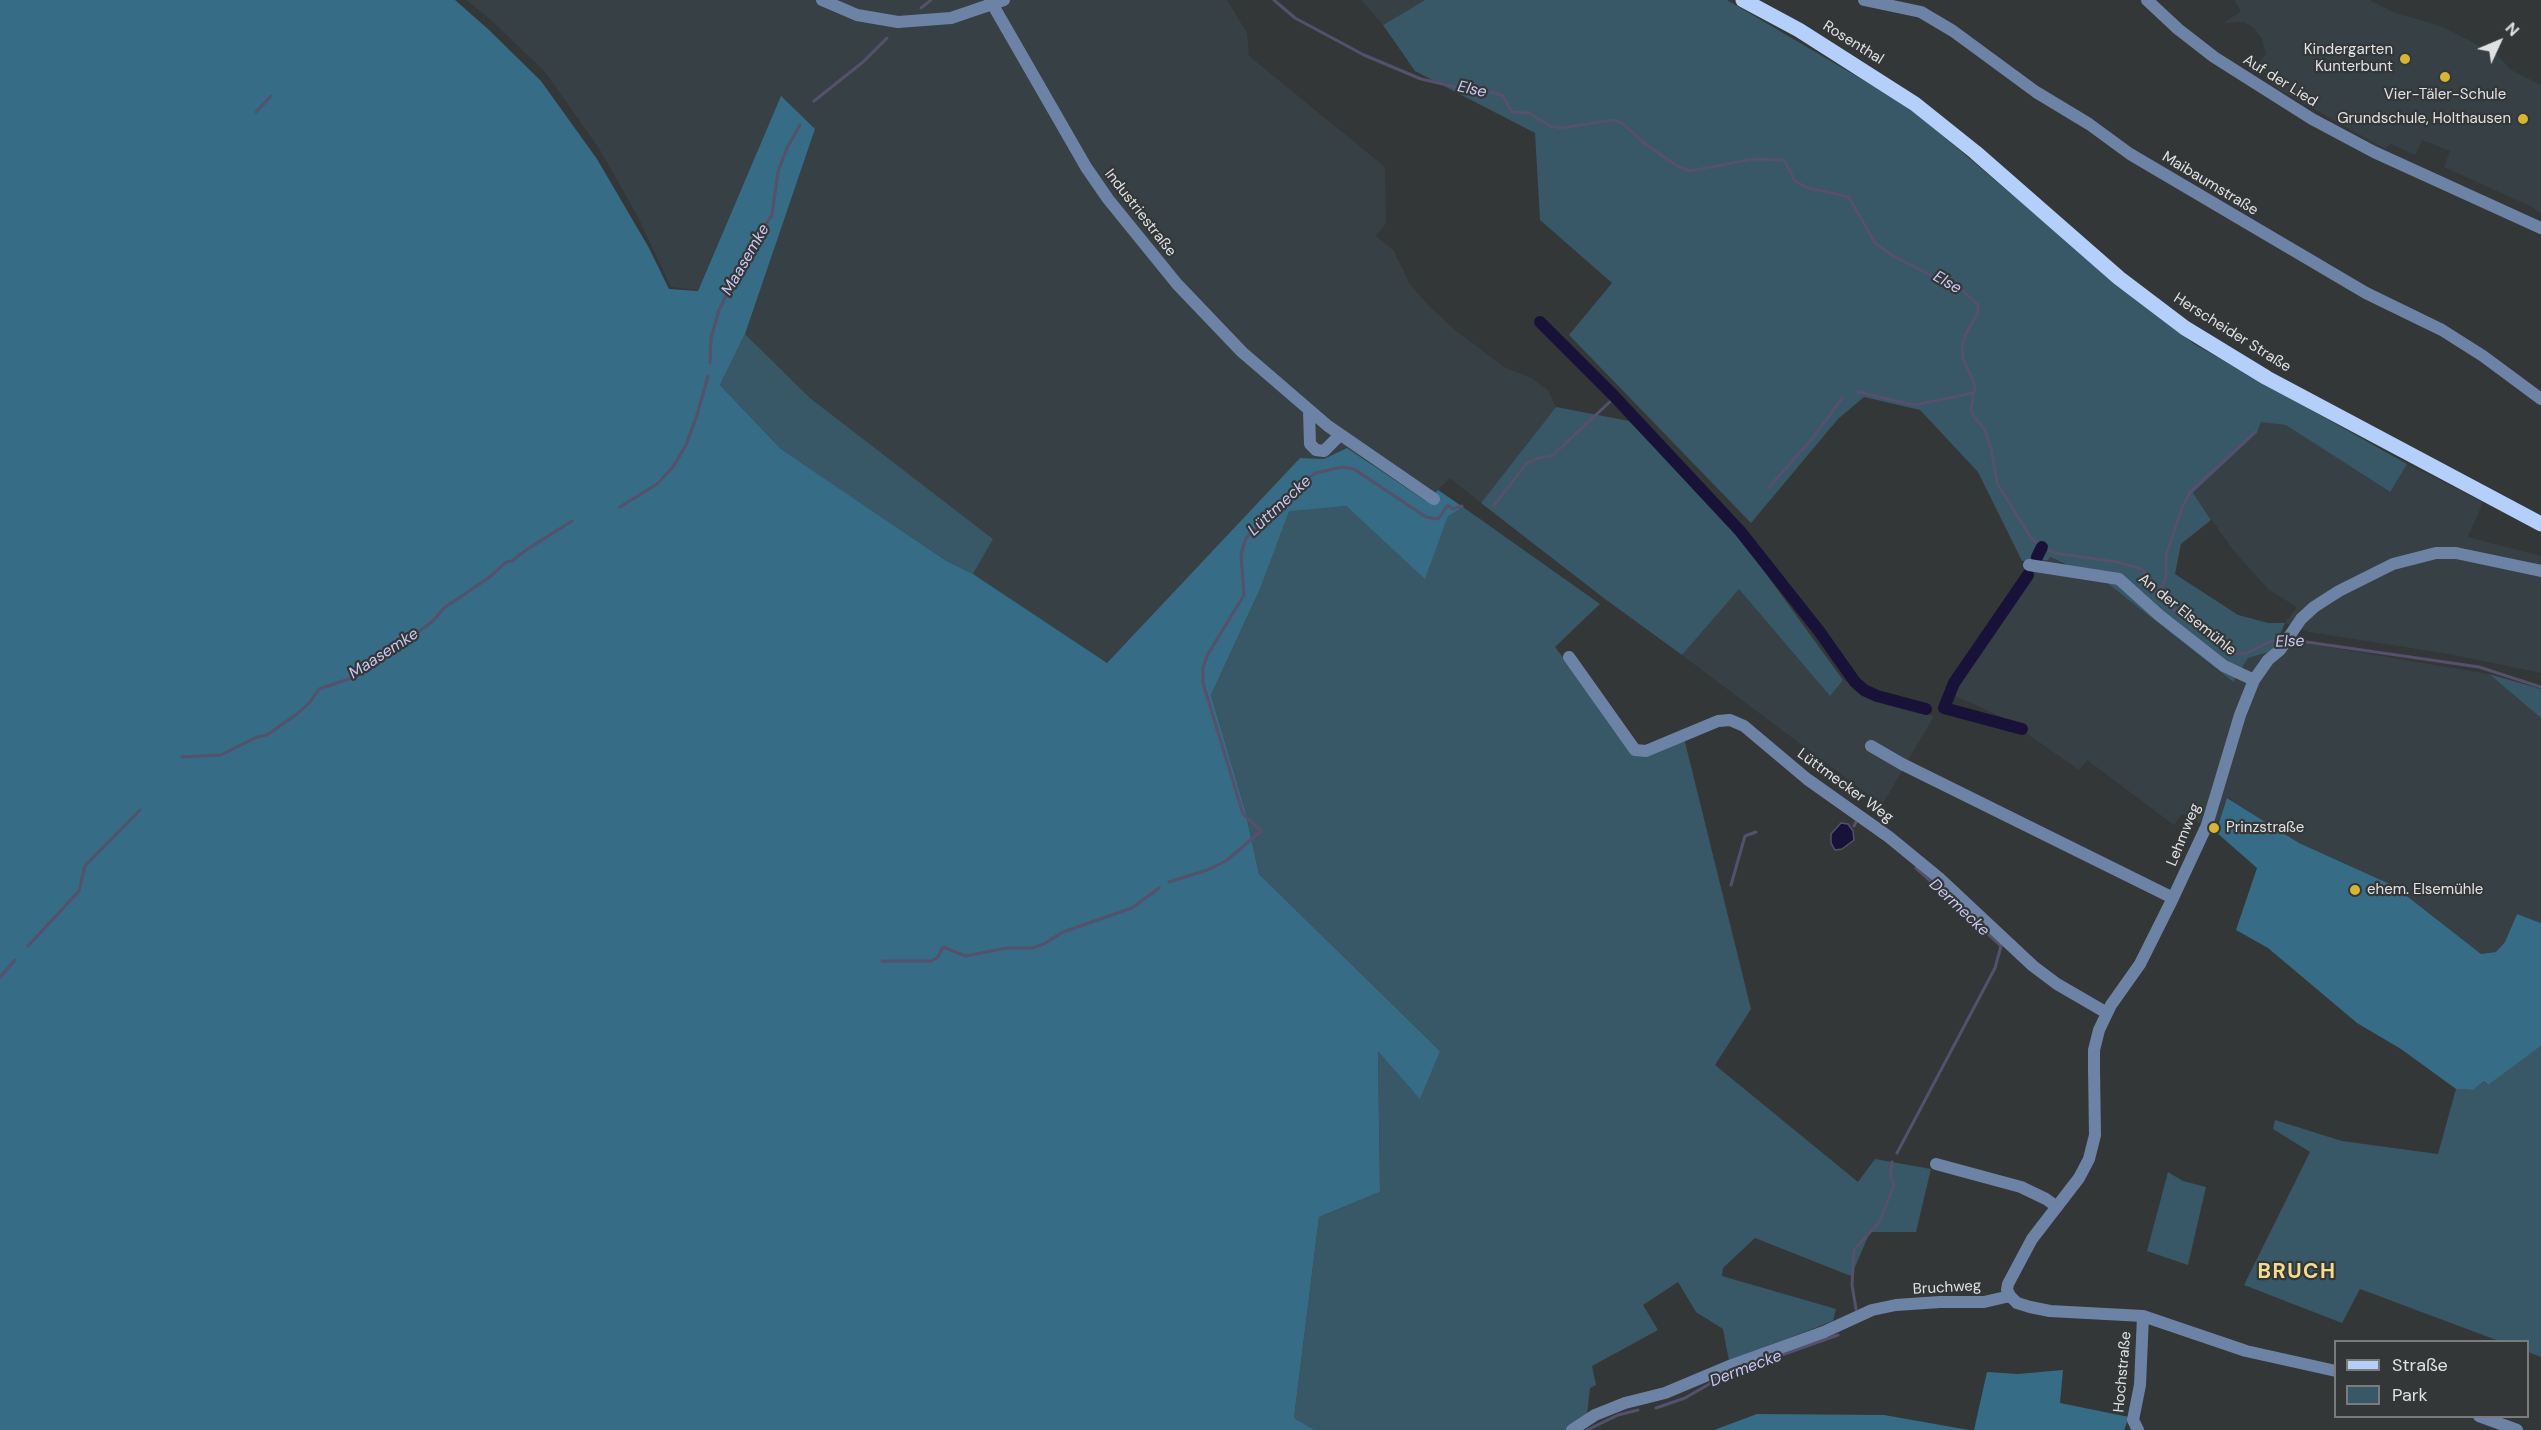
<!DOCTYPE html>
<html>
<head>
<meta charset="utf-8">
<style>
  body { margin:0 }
  #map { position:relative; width:2541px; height:1430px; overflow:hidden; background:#343738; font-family:"DM Sans",sans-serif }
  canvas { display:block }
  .legend { position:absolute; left:2334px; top:1340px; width:195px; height:78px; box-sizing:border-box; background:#343738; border:2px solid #797b7c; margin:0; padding:8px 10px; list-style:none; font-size:18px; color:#e0e1e3 }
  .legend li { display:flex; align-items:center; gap:12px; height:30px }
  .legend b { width:30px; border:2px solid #797b7c }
  .north { position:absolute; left:2469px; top:12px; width:60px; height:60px; -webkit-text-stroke:4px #343738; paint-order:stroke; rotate:46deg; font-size:16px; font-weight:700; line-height:24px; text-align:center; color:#e0e1e3 }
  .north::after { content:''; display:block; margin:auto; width:21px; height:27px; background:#e0e1e3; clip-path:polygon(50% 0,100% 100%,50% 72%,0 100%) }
</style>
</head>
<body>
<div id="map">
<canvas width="2541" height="1430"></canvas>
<ul class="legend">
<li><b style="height:8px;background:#b4cff9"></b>Straße</li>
<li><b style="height:16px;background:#385767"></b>Park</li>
</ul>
<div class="north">N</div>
</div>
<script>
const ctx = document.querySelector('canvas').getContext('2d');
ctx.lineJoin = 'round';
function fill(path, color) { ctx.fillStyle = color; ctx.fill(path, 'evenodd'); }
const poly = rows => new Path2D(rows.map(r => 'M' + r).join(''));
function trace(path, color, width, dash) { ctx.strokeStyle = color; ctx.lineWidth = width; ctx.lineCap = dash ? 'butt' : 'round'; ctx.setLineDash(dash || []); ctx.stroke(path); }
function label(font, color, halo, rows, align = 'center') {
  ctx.font = font + ' "DM Sans",sans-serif'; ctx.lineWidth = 4.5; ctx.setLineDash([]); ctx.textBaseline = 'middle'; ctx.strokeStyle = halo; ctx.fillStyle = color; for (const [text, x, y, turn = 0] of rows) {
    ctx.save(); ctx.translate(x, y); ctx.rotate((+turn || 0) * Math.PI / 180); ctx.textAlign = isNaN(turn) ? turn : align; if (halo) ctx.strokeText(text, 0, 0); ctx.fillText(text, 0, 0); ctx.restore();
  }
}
const built = poly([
  [466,0,1227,0,1247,33,1249,56,1385,167,1386,223,1376,236,1394,251,1409,283,1429,306,1455,330,1504,367,1531,378,1548,390,1556,407,1481,503,1450,478,1426,501,1347,448,1324,459,1300,458,1107,663,973,574,993,539,810,398,745,334,815,129,781,97,698,290,671,287,637,215,600,150,546,73,490,19],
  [1361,0,1425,0,1383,25],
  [2234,0,2369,0,2393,12,2443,27,2497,55,2511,70,2541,85,2541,213,2530,206,2444,167,2450,151,2422,140,2415,155,2391,144,2385,148,2380,146,2280,90,2271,83,2265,73,2260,61,2266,54,2262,39,2254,28,2244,22,2224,23,2241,11],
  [2261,422,2286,424,2389,492,2407,464,2483,502,2468,537,2541,556,2541,673,2449,654,2309,632,2285,623,2297,607,2269,590,2234,551,2193,494,2257,433],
  [2049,557,2106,582,2232,682,2248,658,2304,643,2489,674,2541,718,2541,923,2517,914,2505,942,2496,952,2481,954,2394,886,2299,843,2228,798,2216,832,2182,814,2174,825,2087,760,2079,770,2006,719,1947,692,2021,580],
  [1739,588,1830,695,1843,680,1852,684,1859,693,1934,716,1882,805,1682,655]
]);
const green = poly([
  [1425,0,1727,0,1909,107,2065,240,2194,344,2407,464,2390,492,2286,425,2261,422,2257,433,2193,493,2211,520,2181,544,2175,574,2238,615,2268,623,2285,623,2273,651,2248,658,2233,682,2106,582,2050,557,2048,560,2022,561,1978,472,1920,410,1864,397,1838,419,1751,523,1569,335,1612,283,1540,220,1535,133,1415,71,1383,25],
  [745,334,810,398,993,539,973,574,945,560,781,449,720,385],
  [1556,407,1629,421,1735,531,1843,680,1830,696,1739,589,1682,655,1605,599,1481,503],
  [1346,506,1425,578,1448,515,1463,507,1600,604,1555,647,1638,755,1684,738,1751,1009,1715,1065,1858,1182,1875,1159,1931,1169,1916,1232,1870,1232,1851,1276,1755,1238,1723,1268,1722,1276,1836,1309,1833,1321,1729,1361,1723,1329,1696,1312,1678,1282,1643,1305,1658,1330,1592,1366,1596,1385,1590,1388,1587,1415,1570,1430,1315,1430,1294,1418,1319,1217,1380,1192,1378,1050,1440,1051,1259,874,1245,810,1211,695,1260,589,1288,510],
  [2489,674,2541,689,2541,718],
  [2541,1046,2541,1357,2528,1352,2528,1342,2499,1341,2360,1289,2342,1323,2244,1285,2310,1152,2273,1129,2275,1120,2342,1141,2438,1154,2456,1089,2473,1090,2484,1081,2487,1085],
  [2168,1172,2183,1181,2206,1187,2188,1265,2147,1251]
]);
const forest = poly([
  [0,0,455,0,488,29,541,81,597,159,649,248,669,289,698,291,781,96,815,129,745,334,720,385,781,449,945,560,973,574,1107,663,1300,458,1324,459,1347,448,1426,501,1438,490,1463,507,1448,516,1425,579,1346,506,1289,511,1260,589,1211,695,1245,810,1259,874,1440,1051,1420,1099,1378,1051,1380,1192,1319,1217,1294,1418,1315,1430,0,1430],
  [2227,798,2299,843,2394,886,2481,954,2496,952,2505,942,2517,914,2541,923,2541,1046,2488,1085,2484,1081,2473,1090,2456,1089,2401,1049,2357,1023,2268,948,2236,930,2257,868,2216,832],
  [2063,1370,2060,1403,2129,1417,2124,1430,1974,1430,1987,1372,2018,1374],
  [1757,1414,1884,1415,1969,1430,1714,1430]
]);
const water = poly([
  [1841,823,1848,824,1853,831,1854,840,1842,849,1835,850,1831,843,1831,834,1841,823]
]);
const stream = poly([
  [1274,0,1295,18,1364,55,1421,79,1473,91,1492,92,1503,96,1512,112,1529,113,1550,126,1561,128,1613,120,1622,123,1644,143,1677,166,1690,171,1753,159,1784,160,1795,181,1808,188,1849,197,1875,243,1893,256,1964,292,1978,305,1978,312,1965,336,1962,347,1963,358,1975,385,1971,409,1973,416,1984,428,1991,448,1997,483,2031,538,2042,547,2055,553,2117,562,2142,569,2152,582,2158,596,2199,631,2235,654,2247,653,2271,641,2283,640],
  [921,8,931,0],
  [814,101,863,62,887,38],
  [256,112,271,96],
  [710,363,711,338,719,310,748,251,772,215,778,172,787,148,800,125],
  [1858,392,1914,405,1973,393],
  [1769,487,1812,439,1843,397],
  [1494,505,1527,463,1538,458,1552,456,1615,397],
  [620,507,657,484,673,467,686,445,697,415,708,376],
  [2158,596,2166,578,2166,555,2182,508,2190,492,2255,432],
  [2293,640,2479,667,2541,687],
  [182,757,221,755,257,737,267,735,297,714,310,702,319,689,355,677,432,622,444,608,491,576,506,562,512,561,526,550,572,521],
  [1854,826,1856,822],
  [1169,882,1207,870,1226,861,1261,831,1243,814,1203,683,1203,667,1208,654,1244,595,1241,554,1246,538,1304,481,1316,473,1342,467,1354,469,1426,517,1438,519,1448,505,1452,509,1462,506],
  [1731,885,1745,836,1756,832],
  [28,946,79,891,85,866,140,810],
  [882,961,931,961,937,958,943,947,965,956,1007,948,1032,948,1044,944,1063,932,1132,908,1159,888],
  [0,977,15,960],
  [1897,1153,1995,968,2001,946,1916,868],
  [1856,1309,1852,1285,1854,1250,1880,1221,1894,1185,1890,1176,1892,1162],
  [1656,1408,1685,1398,1725,1375,1838,1335],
  [1587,1430,1618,1415,1638,1410]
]);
const canal = poly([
  [1540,322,1615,397,1740,531,1819,631,1855,682,1864,690,1877,696,1926,709],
  [2037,557,2042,547],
  [2022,729,1944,708,1954,683,2028,575]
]);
const minor = poly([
  [822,0,857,15,898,22,951,18,1004,0],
  [990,0,1086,167,1108,199,1177,284,1242,352,1328,426,1434,499],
  [1864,0,1921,12,1953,31,2036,92,2089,124,2130,154,2366,293,2442,330,2483,356,2541,399],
  [2147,0,2178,29,2214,57,2312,119,2374,152,2541,228],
  [1309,410,1310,444,1316,450,1324,451,1340,435],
  [2029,565,2119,579,2159,615,2224,666,2254,680],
  [1569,657,1635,750,1646,751,1718,721,1730,720,1744,726,1807,779,1889,837,1939,878,2033,966,2057,984,2107,1013],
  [1871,746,1902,764,2173,898],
  [1936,1164,2021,1187,2046,1199,2057,1207],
  [2336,1371,2246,1351,2143,1316,2050,1311,2030,1307,2017,1303,2010,1296,2007,1290,2008,1284,2032,1239,2079,1178,2089,1159,2095,1135,2094,1068,2094,1050,2099,1030,2111,1005,2140,964,2173,898,2207,825,2240,715,2254,680,2268,660,2280,650,2301,619,2314,607,2339,591,2393,564,2436,553,2456,553,2541,571],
  [2479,1416,2517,1430],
  [1572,1430,1595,1415,1625,1403,1665,1393,1727,1367,1824,1332,1872,1310,1896,1305,1940,1302,1984,1302,2010,1296],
  [2138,1430,2133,1420,2140,1385,2143,1316]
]);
const major = poly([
  [1743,0,1799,30,1915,104,1975,152,2119,278,2185,328,2267,378,2541,524]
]);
const markers = [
  [2405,59,6,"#d7b434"],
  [2445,77,6,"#d7b434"],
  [2523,119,6,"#d7b434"],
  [2214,828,6,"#d7b434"],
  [2355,890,6,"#d7b434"]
];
const streetNames = [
  ["Rosenthal",1853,43,32],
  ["Auf der Lied",2280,81,32],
  ["Maibaumstraße",2210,184,31],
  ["Industriestraße",1140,213,52],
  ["Herscheider Straße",2232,333,32],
  ["An der Elsemühle",2187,615,39],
  ["Lüttmecker Weg",1845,786,36],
  ["Lehmweg",2184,835,-68],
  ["Bruchweg",1947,1288,-3],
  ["Hochstraße",2123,1372,-85]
];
const poiNames = [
  ["Kindergarten",2393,50],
  ["Kunterbunt",2393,67],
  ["Vier-Täler-Schule",2445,95,"center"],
  ["Grundschule, Holthausen",2511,119],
  ["Prinzstraße",2226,828,"left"],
  ["ehem. Elsemühle",2367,890,"left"]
];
const waterNames = [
  ["Else",1472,90,12],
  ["Maasemke",746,260,-60],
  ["Else",1947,283,30],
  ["Lüttmecke",1280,506,-43],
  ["Else",2290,642,-2],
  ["Maasemke",384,654,-33],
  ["Dermecke",1959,908,43],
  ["Dermecke",1746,1369,-21]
];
const districtNames = [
  ["BRUCH",2297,1272]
];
fill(built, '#374045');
fill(green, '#385767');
fill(forest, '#366c86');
fill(water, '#191238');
trace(water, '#55506b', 1.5);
trace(stream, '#55506b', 3);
trace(canal, '#191238', 12);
trace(minor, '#6d83a6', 12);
trace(major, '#b4cff9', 15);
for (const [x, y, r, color] of markers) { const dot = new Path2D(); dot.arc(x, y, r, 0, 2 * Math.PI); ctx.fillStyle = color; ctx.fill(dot); trace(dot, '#343738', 2); }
label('15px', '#e0e1e3', '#343738', streetNames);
label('15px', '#e0e1e3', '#343738', poiNames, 'right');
label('italic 16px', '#c9c7f3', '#343738', waterNames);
ctx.letterSpacing = '1.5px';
label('bold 21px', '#f3dc8f', '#343738', districtNames);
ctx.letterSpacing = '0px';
</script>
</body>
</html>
